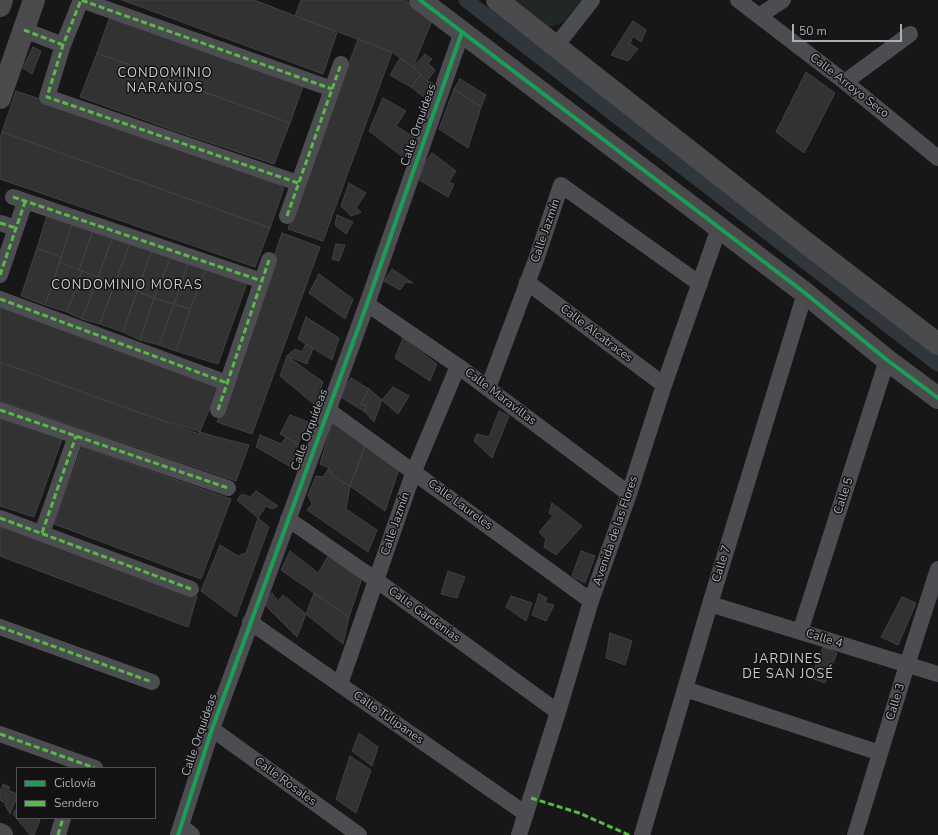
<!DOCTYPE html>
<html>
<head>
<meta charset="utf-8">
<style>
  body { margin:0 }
  #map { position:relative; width:938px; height:835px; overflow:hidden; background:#171718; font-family:"Nunito Sans",sans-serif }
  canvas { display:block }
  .legend { position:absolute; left:16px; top:767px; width:140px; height:52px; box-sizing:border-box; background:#121213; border:1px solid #4f5055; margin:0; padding:5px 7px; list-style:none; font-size:12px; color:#aaaeb7 }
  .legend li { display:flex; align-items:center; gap:8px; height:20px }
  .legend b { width:20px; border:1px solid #4f5055 }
  .scale { position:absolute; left:792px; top:24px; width:110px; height:18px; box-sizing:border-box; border:2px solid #aaaeb7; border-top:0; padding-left:5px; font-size:12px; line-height:14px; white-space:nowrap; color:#aaaeb7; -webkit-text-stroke:3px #121213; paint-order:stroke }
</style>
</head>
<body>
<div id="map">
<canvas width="938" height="835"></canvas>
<ul class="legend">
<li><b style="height:5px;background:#1a9f57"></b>Ciclovía</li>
<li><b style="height:5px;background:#58b947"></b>Sendero</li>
</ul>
<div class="scale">50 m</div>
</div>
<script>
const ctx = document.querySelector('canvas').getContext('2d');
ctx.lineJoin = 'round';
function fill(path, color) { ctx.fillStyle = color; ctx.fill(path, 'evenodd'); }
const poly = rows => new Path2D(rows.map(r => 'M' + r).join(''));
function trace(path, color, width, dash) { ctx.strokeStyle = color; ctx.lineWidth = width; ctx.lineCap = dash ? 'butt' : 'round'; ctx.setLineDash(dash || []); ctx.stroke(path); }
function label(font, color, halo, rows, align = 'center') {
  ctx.font = font + ' "Nunito Sans",sans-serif'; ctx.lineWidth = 3; ctx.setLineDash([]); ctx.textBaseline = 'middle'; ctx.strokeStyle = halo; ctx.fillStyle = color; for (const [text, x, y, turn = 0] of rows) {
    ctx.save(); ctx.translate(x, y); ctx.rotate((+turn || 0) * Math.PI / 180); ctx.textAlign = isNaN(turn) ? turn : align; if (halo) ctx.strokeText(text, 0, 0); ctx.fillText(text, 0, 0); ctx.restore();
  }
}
const green = poly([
  [510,0,581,0,564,21,553,26,546,27]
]);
const canal = poly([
  [466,0,938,364]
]);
const building = poly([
  [122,0,254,0,337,32,323,74,122,0],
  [301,0,405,0,433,18,413,67,392,52,295,16,301,0],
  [111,14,303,86,290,123,97,53,111,14],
  [633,21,646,30,641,42,633,36,630,44,638,49,628,61,611,55,633,21],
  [358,39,392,52,323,241,288,229,358,39],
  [33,47,41,51,32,74,23,68,33,47],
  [97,53,290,123,274,164,178,132,80,97,97,53],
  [425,54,432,59,428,63,435,70,427,81,413,67,425,54],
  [400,58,413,67,421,75,411,87,390,75,400,58],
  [806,72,835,93,804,153,776,132,806,72],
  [421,75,427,81,433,83,425,98,411,87,421,75],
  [460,79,486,95,481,107,454,89,460,79],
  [454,89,481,107,468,148,439,129,454,89],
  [16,91,144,134,271,179,284,188,270,228,2,132,16,91],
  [383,98,406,111,396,126,415,138,404,158,369,131,383,98],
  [2,132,270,228,255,267,0,179,0,138,2,132],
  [432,153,456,171,449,182,454,184,448,197,414,177,432,153],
  [349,183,366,193,356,208,361,212,351,216,341,206,349,183],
  [48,212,73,221,61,257,37,248,48,212],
  [337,215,353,222,346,234,335,225,337,215],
  [73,221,94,227,79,270,60,262,73,221],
  [94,227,114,234,98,277,79,270,94,227],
  [282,233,320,247,252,434,217,422,282,233],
  [114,234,131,240,115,283,98,277,114,234],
  [131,240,153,248,137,291,115,283,131,240],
  [336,244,345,245,339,261,332,259,336,244],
  [37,248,61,257,45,305,21,296,37,248],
  [153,248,172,254,154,298,137,291,153,248],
  [172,254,189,260,174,304,154,298,172,254],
  [189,260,207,267,190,309,174,304,189,260],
  [60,262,82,271,67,312,45,305,60,262],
  [207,267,247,283,218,364,176,351,190,309,207,267],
  [392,269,413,283,406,282,400,290,384,281,392,269],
  [82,271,98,277,82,319,67,312,82,271],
  [319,274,353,299,345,319,309,293,319,274],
  [98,277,115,283,100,324,82,319,98,277],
  [115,283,137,291,123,332,100,324,115,283],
  [137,291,154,298,140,340,123,332,137,291],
  [154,298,174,304,159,345,140,340,154,298],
  [0,304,219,386,199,434,0,362,0,304],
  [174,304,190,309,176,351,159,345,174,304],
  [306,317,339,338,332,360,298,339,306,317],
  [403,338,437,364,430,381,395,358,403,338],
  [306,344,313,348,307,364,287,356,295,349,302,352,306,344],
  [287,356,323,382,315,405,280,376,287,356],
  [0,362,128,409,213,436,249,445,236,481,0,401,0,362],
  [351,378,369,389,361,404,367,406,365,412,339,396,351,378],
  [393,387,409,396,398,414,382,400,393,387],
  [369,389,382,400,374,422,365,412,367,406,361,404,369,389],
  [499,411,509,416,492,458,474,441,477,434,489,437,499,411],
  [290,415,308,422,298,444,280,434,290,415],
  [0,416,62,439,34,517,0,506,0,416],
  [333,420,366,444,350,486,332,476,329,468,320,464,333,420],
  [260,435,281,444,286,437,298,444,291,467,256,447,260,435],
  [366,444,399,469,385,511,350,486,366,444],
  [82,447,231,499,201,579,54,524,82,447],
  [329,468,332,476,350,486,346,509,377,530,368,552,307,510,312,504,308,495,316,476,323,477,329,468],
  [256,491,278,506,272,509,266,506,258,518,237,500,242,494,250,497,256,491],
  [552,503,582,526,556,555,544,547,546,539,539,532,553,516,549,513,552,503],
  [258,518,269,527,236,617,201,591,220,545,238,556,246,553,258,518],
  [0,527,197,596,188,627,0,556,0,527],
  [290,551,318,573,331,551,363,575,349,617,281,570,290,551],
  [581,551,595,556,585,583,572,576,581,551],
  [448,571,465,577,457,598,441,594,448,571],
  [272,593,278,601,283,595,306,614,297,637,266,606,267,598,272,593],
  [314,593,349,617,343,644,306,614,314,593],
  [539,594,547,598,545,603,554,605,546,621,532,615,539,594],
  [511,596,532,603,526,621,506,607,511,596],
  [902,597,916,603,898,645,881,637,902,597],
  [610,633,632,641,625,665,606,658,610,633],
  [823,647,837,653,825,683,811,678,823,647],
  [359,733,378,747,372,766,352,751,359,733],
  [350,756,371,770,356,813,336,799,350,756],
  [3,784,10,787,4,803,0,800,0,792,3,784],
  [10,791,17,794,17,797,10,814,5,805,10,791],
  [15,810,17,810,17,818,36,818,40,820,34,835,30,835,13,814,15,810]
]);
const street = poly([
  [738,0,845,82,938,158],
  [759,16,783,0],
  [24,30,63,45],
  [556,46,592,0],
  [845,82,910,34],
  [298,183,47,97,63,45,81,0,332,89],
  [13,197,262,281],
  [287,216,341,64],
  [0,223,16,228],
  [0,275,25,202],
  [527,282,664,385],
  [0,299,227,383],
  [367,304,458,366,629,494],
  [488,388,537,257,561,185,700,284],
  [0,410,228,488],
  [218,410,269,260],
  [328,410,591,601],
  [0,518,191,589],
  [288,519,376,580,558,712],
  [42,533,76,436],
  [710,604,938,674],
  [250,622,526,814],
  [0,627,152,682],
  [800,632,887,360],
  [340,684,414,471,458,366],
  [685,689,880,753],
  [212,729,359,835],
  [0,734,95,768],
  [181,826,192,835],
  [58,835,63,818],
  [178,835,212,729,367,304,462,32],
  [519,835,558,712,591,601,629,494,664,385,719,228],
  [642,835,710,604,805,293],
  [855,835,907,665,938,569]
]);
const secondary = poly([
  [420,0,805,293,887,360,938,398],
  [497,0,805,242,938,344],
  [0,6,2,0],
  [0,98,34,0],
  [0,834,2,835]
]);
const quiet = poly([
  [24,30,63,45],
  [298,183,47,97,63,45,81,0,332,89],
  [13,197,262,281],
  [287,216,341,64],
  [0,223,16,228],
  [0,275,25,202],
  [0,299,227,383],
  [0,410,228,488],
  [218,410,269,260],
  [0,518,191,589],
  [42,533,76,436],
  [0,627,152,682],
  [0,734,95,768],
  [531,798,579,813,629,835],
  [58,835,63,818]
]);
const cycleway = poly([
  [420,0,805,293,887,360,938,398],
  [178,835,212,729,367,304,462,32]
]);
const streetNames = [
  ["Calle Arroyo Seco",849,86,38],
  ["Calle Orquídeas",419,125,-71],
  ["Calle Jazmín",546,231,-71],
  ["Calle Alcatraces",596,334,37],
  ["Calle Maravillas",500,397,37],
  ["Calle Orquídeas",310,430,-70],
  ["Calle 5",844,496,-72],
  ["Calle Laureles",460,505,36],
  ["Calle Jazmín",396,524,-71],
  ["Avenida de las Flores",616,531,-71],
  ["Calle 7",722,564,-73],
  ["Calle Gardenias",424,615,36],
  ["Calle 4",824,639,17],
  ["Calle 3",896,702,-73],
  ["Calle Tulipanes",388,718,35],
  ["Calle Orquídeas",200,735,-71],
  ["Calle Rosales",285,782,36]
];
const neighbourhoodNames = [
  ["CONDOMINIO",165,74],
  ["NARANJOS",165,89],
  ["CONDOMINIO MORAS",127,286],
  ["JARDINES",788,660],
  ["DE SAN JOSÉ",788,675]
];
fill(green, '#212722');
trace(canal, '#2f363c', 15);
fill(building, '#323233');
trace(building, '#404144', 1);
trace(street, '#4c4d50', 16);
trace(secondary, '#4b4b4e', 22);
trace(quiet, '#58b947', 3, [6, 3]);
trace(cycleway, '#1a9f57', 4);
label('12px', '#aaaeb7', '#121213', streetNames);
ctx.letterSpacing = '1px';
label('13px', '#cbcdd3', '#121213', neighbourhoodNames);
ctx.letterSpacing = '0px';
</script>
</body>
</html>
